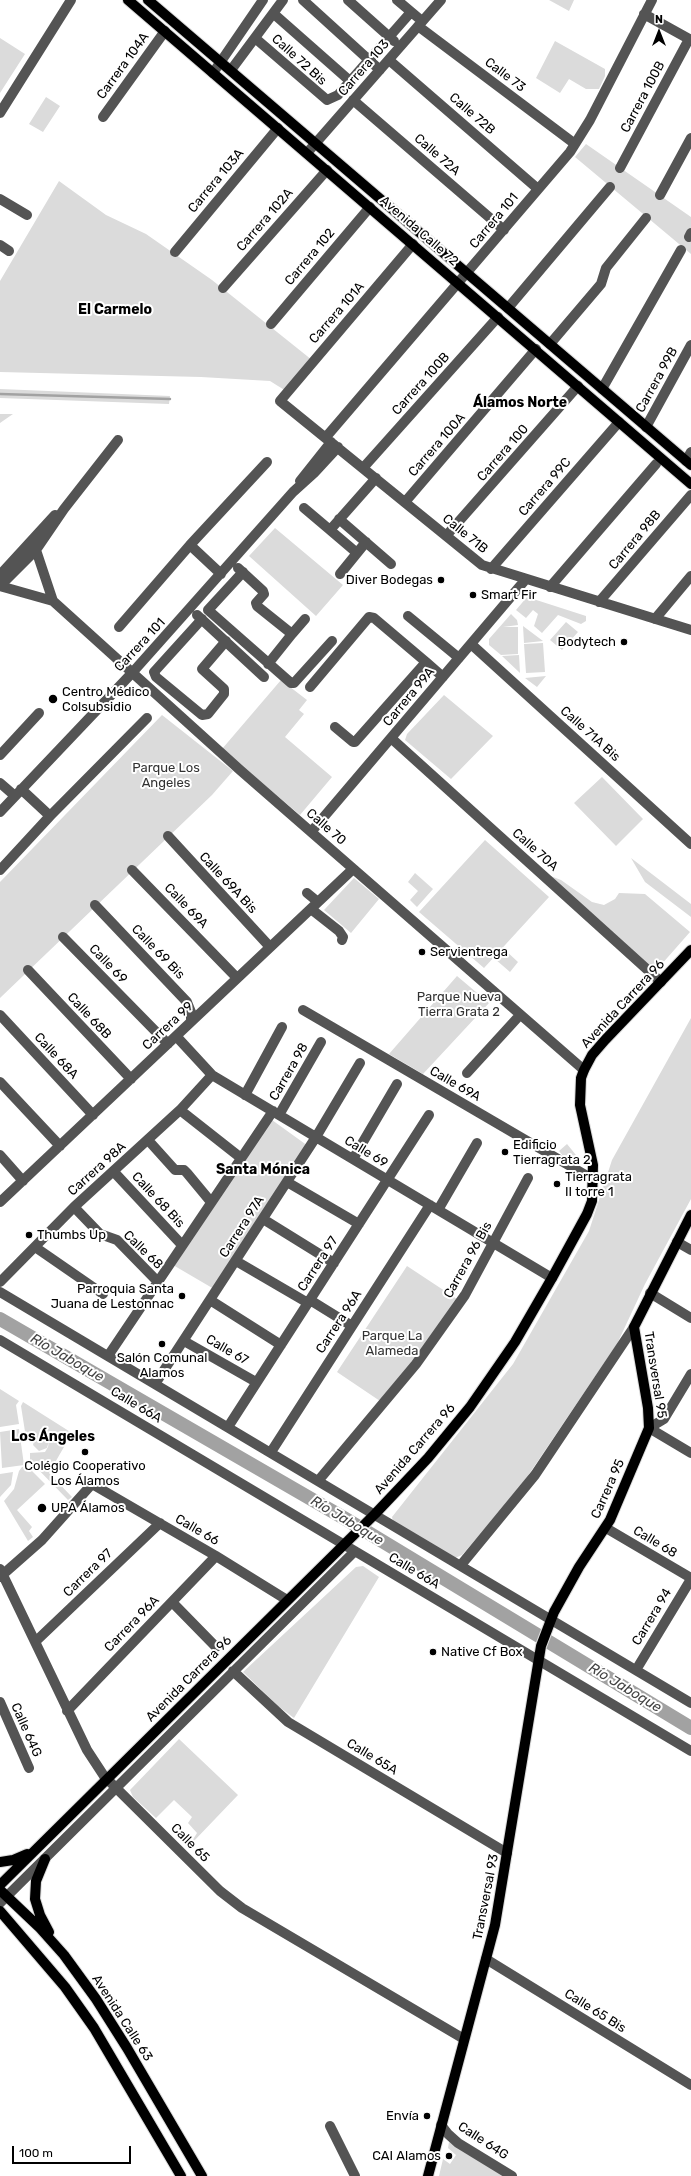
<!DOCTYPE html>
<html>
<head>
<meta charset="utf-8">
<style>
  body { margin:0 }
  #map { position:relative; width:691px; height:2176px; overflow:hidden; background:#fff; font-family:Rubik,sans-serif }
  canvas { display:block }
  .north { position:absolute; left:639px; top:12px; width:40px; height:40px; -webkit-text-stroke:3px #fff; paint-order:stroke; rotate:0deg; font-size:11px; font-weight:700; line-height:16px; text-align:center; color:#000 }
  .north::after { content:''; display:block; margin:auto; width:14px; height:18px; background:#000; clip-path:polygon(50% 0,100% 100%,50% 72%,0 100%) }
  .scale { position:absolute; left:12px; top:2146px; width:119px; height:18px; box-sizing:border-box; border:2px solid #000; border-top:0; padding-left:5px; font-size:12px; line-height:14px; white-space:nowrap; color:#000; -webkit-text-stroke:3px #fff; paint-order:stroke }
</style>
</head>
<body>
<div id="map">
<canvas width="691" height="2176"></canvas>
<div class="north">N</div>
<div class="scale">100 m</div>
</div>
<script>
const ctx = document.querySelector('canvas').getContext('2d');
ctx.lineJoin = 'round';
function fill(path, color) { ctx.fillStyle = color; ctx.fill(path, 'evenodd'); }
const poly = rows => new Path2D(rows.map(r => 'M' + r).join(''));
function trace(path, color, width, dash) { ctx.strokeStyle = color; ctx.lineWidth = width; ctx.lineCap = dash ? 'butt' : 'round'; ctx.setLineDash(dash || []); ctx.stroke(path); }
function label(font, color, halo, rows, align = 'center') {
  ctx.font = font + ' Rubik,sans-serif'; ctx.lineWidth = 4; ctx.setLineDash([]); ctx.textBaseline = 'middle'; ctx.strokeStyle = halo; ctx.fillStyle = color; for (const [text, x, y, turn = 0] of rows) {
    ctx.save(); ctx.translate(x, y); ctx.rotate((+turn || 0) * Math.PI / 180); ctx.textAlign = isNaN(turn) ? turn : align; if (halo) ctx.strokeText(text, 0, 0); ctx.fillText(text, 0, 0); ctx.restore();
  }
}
const green = poly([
  [549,0,574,0,569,11],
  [0,38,25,54,0,93],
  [555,41,605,69,605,76,599,89,586,89,569,79,560,93,536,78],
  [46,97,60,106,43,132,29,124],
  [586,144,691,217,691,254,575,157],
  [59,181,106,215,146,234,212,280,312,360,286,391,270,381,201,377,0,372,0,281],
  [0,389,170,396,169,404,0,398],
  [0,414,13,414,0,423],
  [275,528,343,585,316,616,249,556],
  [527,597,586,616,586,621,581,624,558,615,542,633,534,626,538,614,533,610,526,618,516,610],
  [511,614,517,620,518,625,503,627,518,627,518,654,501,655,489,645,489,639],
  [566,622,578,632,562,650,550,640],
  [523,626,543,641,524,643],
  [543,643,545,672,526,673,524,644],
  [519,655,520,673,502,656],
  [546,676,537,687,525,678],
  [281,680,307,700,299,710,304,714,285,737,332,777,300,815,222,749],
  [444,695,493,736,451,779,405,740,407,734],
  [162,715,233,771,212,795,0,998,0,882],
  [602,777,643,819,616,846,574,803],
  [485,840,549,897,484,968,419,912],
  [631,858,691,904,691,917,645,882],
  [415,873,433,889,417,907,410,900,418,891,408,882],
  [548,875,561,880,592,902,604,905,615,899,619,893,645,894,690,932,653,974],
  [354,878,379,899,351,933,324,910],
  [504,949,518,962,510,972,495,959],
  [457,976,489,1003,423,1074,389,1054],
  [691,1018,691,1199,645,1284,617,1344,527,1477,494,1518,462,1555,455,1558,393,1521,392,1517,513,1364,589,1231,612,1160],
  [272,1120,308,1146,214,1289,173,1265],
  [567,1144,576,1155,568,1162,559,1151],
  [407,1266,457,1299,414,1363,380,1401,337,1372],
  [0,1389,19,1401,16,1405,19,1424,0,1427],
  [23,1402,72,1433,49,1473,72,1497,68,1500,30,1461,30,1453,45,1452,48,1447,49,1441,47,1448,39,1451,33,1445,35,1438,30,1440,26,1438,21,1406],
  [19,1429,24,1465,2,1468,0,1432],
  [27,1466,45,1484,17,1510,32,1527,29,1531,33,1537,28,1541,4,1501,14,1489,19,1471,22,1467],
  [13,1472,11,1485,0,1497,0,1474],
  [363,1566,379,1577,294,1718,278,1706,243,1672,356,1567],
  [179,1739,238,1795,193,1842,192,1841,197,1833,188,1823,192,1817,174,1800,156,1818,133,1797,130,1790],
  [449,2142,462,2151,504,2176,439,2176,443,2159,450,2164,456,2155,448,2148]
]);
const stream = poly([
  [0,394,170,399]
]);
const river = poly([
  [0,1319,344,1518,691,1728]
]);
const minor = poly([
  [303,0,380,70],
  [348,0,394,41],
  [397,0,422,21],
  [274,14,350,81],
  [644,14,691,40],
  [418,26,575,144],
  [255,38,327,100,338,95,411,12],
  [389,60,538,189],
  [231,70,283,0],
  [213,73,263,0],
  [353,100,504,230],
  [0,113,71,0],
  [103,117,165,31],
  [307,153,441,0],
  [620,168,689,39],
  [660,195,691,138],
  [0,199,27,215],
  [689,237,691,233],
  [413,244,280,401,482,565,691,630],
  [0,245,9,251],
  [175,252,278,128],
  [223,288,327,170],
  [508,308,610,187],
  [271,324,370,207],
  [550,344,601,284,606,268,646,218],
  [602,389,681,250],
  [646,427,691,345],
  [326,437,570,152,590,120,652,0],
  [686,461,691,452],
  [363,468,498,317],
  [300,481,331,442],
  [405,502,536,349],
  [304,508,330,530,376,478],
  [339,519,391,564],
  [330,530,357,553],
  [446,536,578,386],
  [32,546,36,550,53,601],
  [238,568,263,591,264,594,256,603,257,606,292,634,305,619],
  [491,569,619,422],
  [243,572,208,610,291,683,294,683,332,641],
  [221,574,190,545,267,462],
  [340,574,366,542],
  [0,575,55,515],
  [0,586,53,601,240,770,584,1070],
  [0,586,36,550,64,509,118,440],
  [550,587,656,464],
  [599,602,691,495],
  [197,615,264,677],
  [408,616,459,658],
  [202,619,154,672,156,677,202,715,208,714,224,694,224,689,202,669,226,641],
  [655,619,691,576],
  [119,627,190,545],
  [471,644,691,844],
  [268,664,292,634],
  [310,687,369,617,374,618,426,662],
  [335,727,353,742,355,742,426,662,443,677],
  [391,738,661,982],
  [0,755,39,713],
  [0,783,15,796],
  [21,789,50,816,147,718],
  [0,812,132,673,293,492,314,473,338,447],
  [311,832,526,579],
  [168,836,270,947],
  [0,870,50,816],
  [132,870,237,978],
  [307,893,318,902],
  [95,905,187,1002,191,1012,191,1022],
  [311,909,339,931,343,937,342,940],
  [63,937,168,1044],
  [28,970,131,1079],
  [303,1010,594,1180],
  [0,1015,93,1115],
  [176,1036,212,1075,552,1278],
  [467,1073,520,1015],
  [0,1082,60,1146],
  [245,1095,282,1027],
  [180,1110,241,1158],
  [279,1115,321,1042],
  [148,1140,175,1170,184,1170,187,1173,211,1202],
  [0,1155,23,1181],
  [353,1159,397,1084],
  [114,1172,182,1245],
  [287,1182,359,1224],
  [0,1202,353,869],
  [74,1207,100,1234,117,1240,158,1282],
  [438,1210,477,1143],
  [263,1219,334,1263],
  [677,1242,691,1250],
  [35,1247,103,1294],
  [236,1261,308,1303],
  [0,1282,74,1207,180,1110,212,1075],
  [0,1292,691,1703],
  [650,1293,691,1318],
  [210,1300,281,1345],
  [310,1300,352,1326],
  [0,1340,691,1751],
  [184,1341,256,1382],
  [108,1356,273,1111],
  [691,1374,664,1419,649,1428,691,1453],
  [155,1384,316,1137,360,1063],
  [228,1427,429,1115],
  [271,1452,430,1205],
  [318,1481,416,1364,465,1295,528,1178],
  [606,1528,691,1578],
  [461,1565,535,1475,634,1327],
  [0,1569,87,1750,104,1776,220,1891,242,1908,464,2039],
  [0,1577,42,1540,92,1484,216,1556,287,1600],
  [172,1602,216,1647],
  [35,1642,160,1523],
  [636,1670,691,1579],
  [233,1671,288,1722,507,1853],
  [0,1702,29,1768],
  [67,1711,216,1556],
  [0,1903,355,1551],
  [486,1959,691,2085],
  [441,2125,448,2134,458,2143,512,2176],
  [330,2126,355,2176]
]);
const major = poly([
  [128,0,691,484],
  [148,0,691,465],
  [45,1859,36,1881,35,1899,40,1915,49,1932],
  [0,1862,13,1860,27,1854],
  [0,1885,375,1514,428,1458,470,1407,515,1342,552,1278,587,1214,592,1201,593,1165,580,1105,581,1078,584,1070,592,1055,605,1040,691,950],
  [0,1890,39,1927,64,1955,96,1999,127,2048,202,2176],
  [0,1911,65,1987,94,2028,181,2176],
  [428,2176,495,1925,541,1646,554,1612,579,1567,610,1520,649,1428,648,1408,634,1327,691,1215]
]);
const markers = [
  [441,580,4,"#000"],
  [473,595,4,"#000"],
  [624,642,4,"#000"],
  [53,699,5,"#000"],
  [422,952,4,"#000"],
  [505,1152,4,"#000"],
  [557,1184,4,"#000"],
  [29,1235,4,"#000"],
  [182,1296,4,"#000"],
  [162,1344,4,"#000"],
  [85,1452,4,"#000"],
  [42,1508,5,"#000"],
  [433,1652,4,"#000"],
  [427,2116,4,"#000"],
  [449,2156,4,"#000"]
];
const streetNames = [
  ["Calle 72 Bis",299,60,42],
  ["Carrera 104A",123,66,-54],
  ["Carrera 103",364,68,-49],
  ["Calle 73",505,75,37],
  ["Carrera 100B",643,97,-62],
  ["Calle 72B",472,114,41],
  ["Calle 72A",437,155,41],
  ["Carrera 103A",216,181,-50],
  ["Carrera 102A",265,220,-49],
  ["Carrera 101",494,221,-50],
  ["Avenida Calle 72",419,231,41],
  ["Carrera 102",310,257,-50],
  ["Carrera 101A",337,313,-49],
  ["Carrera 99B",657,380,-61],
  ["Carrera 100B",421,384,-48],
  ["Carrera 100A",437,445,-49],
  ["Carrera 100",503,453,-49],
  ["Carrera 99C",545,487,-49],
  ["Calle 71B",465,534,39],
  ["Carrera 98B",635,540,-50],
  ["Carrera 101",140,645,-47],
  ["Carrera 99A",409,697,-50],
  ["Calle 71A Bis",590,734,42],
  ["Calle 70",326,827,41],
  ["Calle 70A",535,850,42],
  ["Calle 69A Bis",228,883,47],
  ["Calle 69A",186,906,46],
  ["Calle 69 Bis",158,952,46],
  ["Calle 69",108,964,46],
  ["Avenida Carrera 96",623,1004,-47],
  ["Calle 68B",89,1016,47],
  ["Carrera 99",168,1026,-43],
  ["Calle 68A",56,1056,47],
  ["Carrera 98",289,1072,-60],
  ["Calle 69A",455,1084,30],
  ["Calle 69",366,1152,31],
  ["Carrera 98A",97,1169,-42],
  ["Calle 68 Bis",158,1200,47],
  ["Carrera 97A",242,1227,-57],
  ["Calle 68",143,1250,44],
  ["Carrera 96 Bis",468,1260,-61],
  ["Carrera 97",318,1264,-57],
  ["Carrera 96A",339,1322,-57],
  ["Calle 67",227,1350,30],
  ["Transversal 95",655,1375,81],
  ["Calle 66A",136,1405,31],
  ["Avenida Carrera 96",415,1449,-49],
  ["Carrera 95",608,1489,-66],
  ["Calle 66",197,1530,30],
  ["Calle 68",655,1542,31],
  ["Calle 66A",414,1571,31],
  ["Carrera 97",88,1573,-44],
  ["Carrera 94",652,1617,-59],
  ["Carrera 96A",132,1624,-46],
  ["Avenida Carrera 96",189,1679,-45],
  ["Calle 64G",26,1730,66],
  ["Calle 65A",372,1757,31],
  ["Calle 65",190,1843,45],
  ["Transversal 93",486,1897,-79],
  ["Calle 65 Bis",595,2011,32],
  ["Avenida Calle 63",122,2018,57],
  ["Calle 64G",483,2141,33]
];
const poiNames = [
  ["Diver Bodegas",433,580,"right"],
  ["Smart Fir",481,595],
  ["Bodytech",616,642,"right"],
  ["Centro Médico",62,692],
  ["Colsubsidio",62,707],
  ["Servientrega",430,952],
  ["Edificio",513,1145],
  ["Tierragrata 2",513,1160],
  ["Tierragrata",565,1177],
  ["II torre 1",565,1192],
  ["Thumbs Up",37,1235],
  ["Parroquia Santa",174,1289,"right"],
  ["Juana de Lestonnac",174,1304,"right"],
  ["Salón Comunal",162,1358,"center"],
  ["Alamos",162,1373,"center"],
  ["Colégio Cooperativo",85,1466,"center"],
  ["Los Álamos",85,1481,"center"],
  ["UPA Álamos",51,1508],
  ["Native Cf Box",441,1652],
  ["Envía",419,2116,"right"],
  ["CAI Alamos",441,2156,"right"]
];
const parkNames = [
  ["Parque Los",166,768],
  ["Angeles",166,783],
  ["Parque Nueva",459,997],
  ["Tierra Grata 2",459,1012],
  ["Parque La",392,1336],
  ["Alameda",392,1351]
];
const neighbourhoodNames = [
  ["El Carmelo",115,310],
  ["Álamos Norte",520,403],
  ["Santa Mónica",263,1170],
  ["Los Ángeles",53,1437]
];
const waterNames = [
  ["Río Jaboque",67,1358,30],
  ["Río Jaboque",347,1521,31],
  ["Río Jaboque",625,1688,31]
];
fill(green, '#dbdbdb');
trace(stream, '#a2a2a2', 2.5);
trace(river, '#a2a2a2', 14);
trace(major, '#dbdbdb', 12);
trace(minor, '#545454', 10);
trace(major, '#000', 10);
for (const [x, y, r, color] of markers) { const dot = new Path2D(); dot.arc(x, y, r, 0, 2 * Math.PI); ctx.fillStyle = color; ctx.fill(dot); trace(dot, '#fff', 1.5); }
label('13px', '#000', '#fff', streetNames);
label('13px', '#000', '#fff', poiNames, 'left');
label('13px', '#323232', '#fff', parkNames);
label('bold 14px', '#000', '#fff', neighbourhoodNames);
label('italic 14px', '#434343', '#fff', waterNames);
</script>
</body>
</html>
